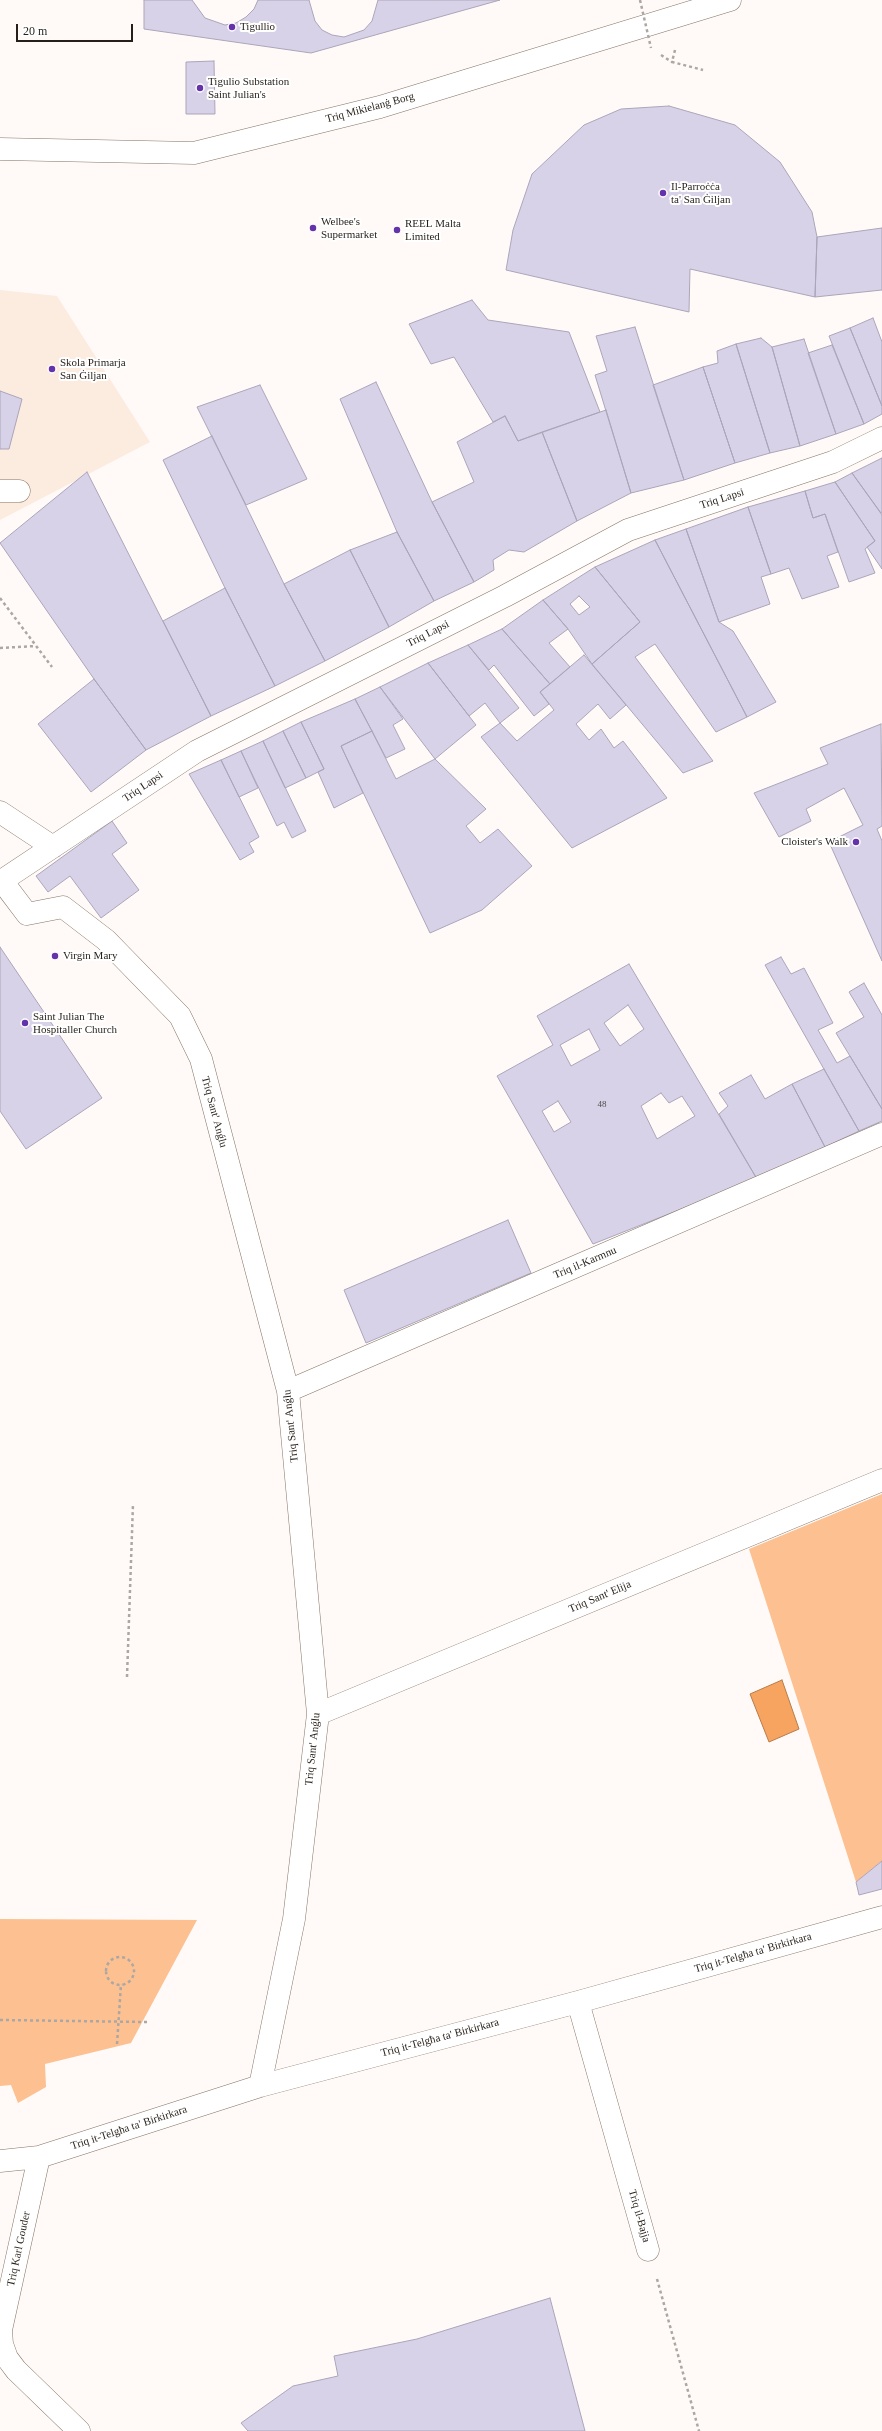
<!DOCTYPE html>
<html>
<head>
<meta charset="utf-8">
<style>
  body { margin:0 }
  #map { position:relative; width:882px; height:2431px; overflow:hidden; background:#fffaf7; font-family:Georgia,serif }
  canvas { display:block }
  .scale { position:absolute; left:16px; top:24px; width:117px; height:18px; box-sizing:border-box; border:2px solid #261f19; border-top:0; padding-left:5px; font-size:12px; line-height:14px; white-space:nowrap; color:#261f19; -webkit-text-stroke:3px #fff; paint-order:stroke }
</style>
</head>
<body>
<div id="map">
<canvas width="882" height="2431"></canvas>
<div class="scale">20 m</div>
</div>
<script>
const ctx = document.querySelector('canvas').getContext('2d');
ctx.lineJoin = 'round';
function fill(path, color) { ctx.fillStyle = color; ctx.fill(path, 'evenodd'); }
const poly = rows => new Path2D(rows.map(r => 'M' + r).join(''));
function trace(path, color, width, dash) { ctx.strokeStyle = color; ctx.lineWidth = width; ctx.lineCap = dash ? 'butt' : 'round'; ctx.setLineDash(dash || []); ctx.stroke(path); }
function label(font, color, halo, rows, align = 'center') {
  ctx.font = font + ' Georgia,serif'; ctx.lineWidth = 4; ctx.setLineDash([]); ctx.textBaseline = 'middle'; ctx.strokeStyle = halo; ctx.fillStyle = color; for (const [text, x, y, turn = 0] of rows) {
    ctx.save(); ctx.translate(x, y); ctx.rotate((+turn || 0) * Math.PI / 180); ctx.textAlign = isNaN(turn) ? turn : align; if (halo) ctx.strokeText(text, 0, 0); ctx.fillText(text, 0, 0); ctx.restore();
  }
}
const built = poly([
  [0,290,57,296,150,442,0,520]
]);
const green = poly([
  [882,1494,882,1861,856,1882,749,1549],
  [0,1919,197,1920,131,2043,45,2064,46,2087,18,2103,11,2085,0,2086]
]);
const water = poly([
  [782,1680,799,1729,769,1742,750,1694,782,1680]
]);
const building = poly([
  [144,0,192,0,205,18,225,25,236,23,246,17,254,9,258,0,309,0,315,21,322,30,332,35,344,37,364,30,372,21,378,0,500,0,311,53,144,29,144,0],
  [214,61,215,114,186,114,186,62,214,61],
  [669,106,735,125,780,162,812,212,817,237,815,297,690,269,689,312,506,270,513,230,532,174,584,125,621,109,669,106],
  [882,228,882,290,815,297,817,237,882,228],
  [472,300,488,320,569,332,600,412,518,441,505,416,493,422,454,357,431,364,409,324,472,300],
  [873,318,882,342,882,406,850,328,873,318],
  [635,327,684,480,631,493,595,375,607,371,596,336,635,327],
  [850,328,882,406,882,414,864,424,829,336,850,328],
  [761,338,772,347,800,446,770,453,736,344,761,338],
  [804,339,836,434,800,446,772,347,804,339],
  [736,344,770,453,735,463,703,367,718,363,717,351,736,344],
  [832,345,864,424,836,434,808,353,832,345],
  [703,367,735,463,684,480,653,385,703,367],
  [376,382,432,502,474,582,434,601,397,532,340,399,376,382],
  [260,385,307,479,246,505,197,407,260,385],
  [0,391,22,399,9,449,0,449,0,391],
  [606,410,631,493,577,521,542,432,606,410],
  [505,416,518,441,542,432,577,521,524,552,509,550,493,560,494,570,474,582,432,502,474,482,457,442,505,416],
  [212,436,284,584,325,661,275,686,225,588,163,460,212,436],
  [882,458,882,513,881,513,852,473,882,458],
  [87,472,211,716,146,750,94,679,0,543,87,472],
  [852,473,882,515,882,569,867,547,875,541,835,482,852,473],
  [835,482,875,541,865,549,875,573,849,582,825,514,813,518,805,491,835,482],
  [805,491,813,518,825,514,838,552,827,556,839,587,802,599,789,568,771,574,748,507,805,491],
  [748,507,771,574,761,577,770,604,719,622,686,529,748,507],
  [686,529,719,622,733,631,776,702,747,717,655,540,686,529],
  [397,532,434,601,389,627,350,550,397,532],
  [655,540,747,717,716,732,655,644,635,657,713,761,683,773,592,664,640,622,595,567,655,540],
  [350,550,389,627,325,661,284,584,350,550],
  [595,567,640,622,592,664,568,629,543,600,595,567],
  [579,596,590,607,579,615,570,604,579,596],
  [225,588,275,686,211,716,163,621,225,588],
  [543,600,568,629,549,643,570,667,550,684,502,629,543,600],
  [502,629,550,684,540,692,549,704,534,716,494,665,489,670,468,645,502,629],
  [468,645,519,708,500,723,485,703,469,716,428,663,468,645],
  [584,655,626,705,610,719,598,704,576,724,589,740,601,729,614,748,623,741,667,798,572,848,481,737,500,723,517,741,554,710,540,692,584,655],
  [428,663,476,725,435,759,380,687,428,663],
  [94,679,146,750,91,792,38,724,94,679],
  [380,687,403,719,393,725,405,749,386,758,355,699,380,687],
  [355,699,372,731,341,746,363,793,334,808,318,772,324,769,301,722,355,699],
  [301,722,324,769,306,778,283,731,301,722],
  [881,724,882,826,877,829,882,841,882,961,829,842,863,825,844,788,806,809,811,821,779,837,754,793,828,764,820,748,881,724],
  [283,731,306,778,285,788,263,741,283,731],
  [372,731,396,779,435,759,486,809,466,826,480,843,498,829,532,866,482,910,430,933,341,746,372,731],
  [263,741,306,831,292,838,284,822,277,826,241,751,263,741],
  [241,751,258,788,239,797,221,760,241,751],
  [221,760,259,837,249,843,254,852,240,860,189,774,221,760],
  [112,821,127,843,112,854,139,890,101,918,70,876,48,892,36,876,112,821],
  [0,947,102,1098,26,1149,0,1111,0,947],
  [781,957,791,974,804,968,833,1023,818,1030,837,1063,850,1056,882,1109,882,1121,859,1131,765,965,781,957],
  [629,964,757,1179,593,1244,497,1076,553,1045,537,1016,629,964],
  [628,1005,644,1029,620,1046,604,1023,628,1005],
  [589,1029,600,1050,571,1066,560,1045,589,1029],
  [661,1093,669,1103,682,1096,695,1116,657,1139,641,1106,661,1093],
  [558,1101,571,1122,554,1132,542,1111,558,1101],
  [864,983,882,1015,882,1109,836,1033,864,1017,849,992,864,983],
  [824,1069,859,1131,825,1147,792,1084,824,1069],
  [751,1075,765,1099,792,1084,825,1147,757,1179,719,1114,728,1106,719,1093,751,1075],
  [508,1220,531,1273,366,1343,344,1290,508,1220],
  [882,1861,882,1889,859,1895,856,1882,882,1861],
  [550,2298,585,2431,248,2431,241,2423,293,2386,338,2376,334,2356,417,2339,550,2298]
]);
const path = poly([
  [675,50,672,62,703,70],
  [661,55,672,62],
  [0,598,52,667],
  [0,648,36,646],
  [127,1677,133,1504],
  '106 1971a14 14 0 1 1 28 0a14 14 0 1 1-28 0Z',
  [0,2020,147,2022],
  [117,2044,121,1984],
  [657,2279,699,2431]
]);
const minor = poly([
  [0,491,19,491],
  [0,812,53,847],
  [2,881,27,914,63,907,106,940,180,1016,201,1059,288,1391,318,1714,294,1919,260,2086],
  [0,882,197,751,505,596,628,530,833,462,882,438],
  [288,1391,882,1134],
  [318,1714,882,1480],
  [578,2002,648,2250],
  [39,2157,1,2330,2,2344,7,2358,16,2370,79,2431],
  [0,2161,39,2157,260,2086,578,2002,882,1917]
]);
const major = poly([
  [0,149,194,153,380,107,730,0]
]);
const pathBridge = poly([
  [640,0,651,48]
]);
const markers = [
  [232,27,4,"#6432aa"],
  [200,88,4,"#6432aa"],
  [663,193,4,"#6432aa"],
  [313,228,4,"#6432aa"],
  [397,230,4,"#6432aa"],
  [52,369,4,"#6432aa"],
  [856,842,4,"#6432aa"],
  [55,956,4,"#6432aa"],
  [25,1023,4,"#6432aa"]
];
const numberNames = [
  ["48",602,1105]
];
const poiNames = [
  ["Tigullio",240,27],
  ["Tigulio Substation",208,82],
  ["Saint Julian's",208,95],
  ["Il-Parroċċa",671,187],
  ["ta' San Ġiljan",671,200],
  ["Welbee's",321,222],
  ["Supermarket",321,235],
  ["REEL Malta",405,224],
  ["Limited",405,237],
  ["Skola Primarja",60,363],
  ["San Ġiljan",60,376],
  ["Cloister's Walk",848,842,"right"],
  ["Virgin Mary",63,956],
  ["Saint Julian The",33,1017],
  ["Hospitaller Church",33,1030]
];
const streetNames = [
  ["Triq Mikielanġ Borg",370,108,-15],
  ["Triq Lapsi",722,499,-18],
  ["Triq Lapsi",428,634,-27],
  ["Triq Lapsi",143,787,-34],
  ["Triq Sant' Anǵlu",214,1112,75],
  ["Triq il-Karmnu",585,1263,-23],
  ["Triq Sant' Anǵlu",291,1426,-96],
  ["Triq Sant' Elija",600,1597,-23],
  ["Triq Sant' Anǵlu",313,1749,-84],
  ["Triq it-Telgħa ta' Birkirkara",753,1953,-16],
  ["Triq it-Telgħa ta' Birkirkara",440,2038,-15],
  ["Triq it-Telgħa ta' Birkirkara",129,2128,-18],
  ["Triq il-Bajja",639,2216,74],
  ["Triq Karl Gouder",19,2249,-78]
];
fill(built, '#fcebdf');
fill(green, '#fcc091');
fill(water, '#f6a45f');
trace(water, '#b87c4a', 1);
fill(building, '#d8d2e8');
trace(building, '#aba5ba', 1);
trace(minor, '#867466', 23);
trace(major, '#867466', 23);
trace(path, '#aca7a3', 2.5, [3, 3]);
trace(minor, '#fff', 22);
trace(major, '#fff', 22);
trace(pathBridge, '#aca7a3', 2.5, [3, 3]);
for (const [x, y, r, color] of markers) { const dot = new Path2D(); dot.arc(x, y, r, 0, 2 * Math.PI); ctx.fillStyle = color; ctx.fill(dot); trace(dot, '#fff', 1.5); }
label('9px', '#524c4d', null, numberNames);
label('11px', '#261f19', '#fff', poiNames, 'left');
label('11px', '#261f19', '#fff', streetNames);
</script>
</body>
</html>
